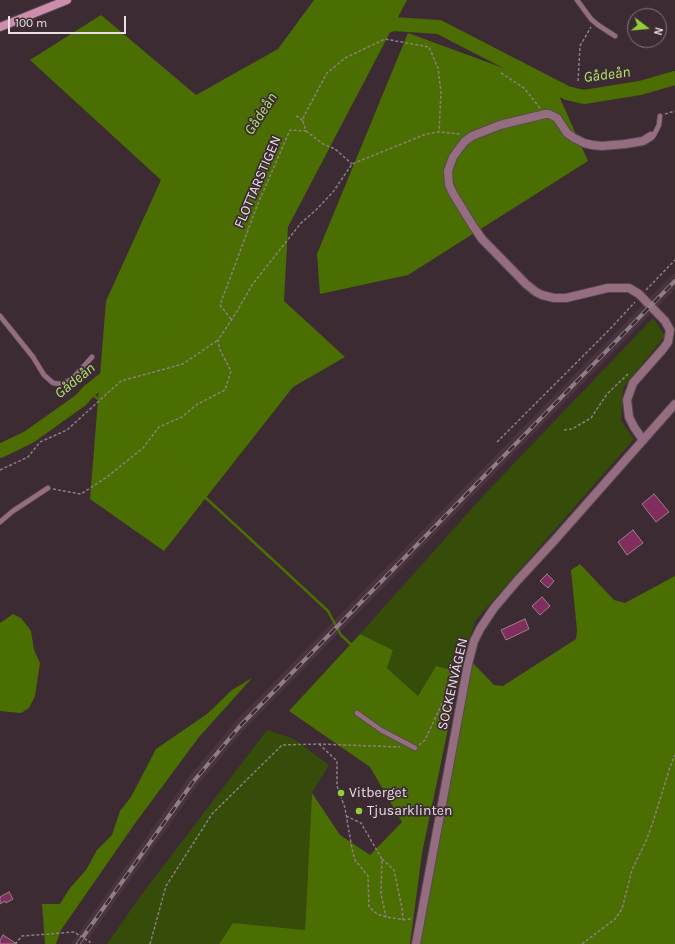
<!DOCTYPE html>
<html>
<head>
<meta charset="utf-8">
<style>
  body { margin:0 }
  #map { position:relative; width:675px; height:944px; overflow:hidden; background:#3d2b34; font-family:Karla,sans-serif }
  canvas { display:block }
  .north { position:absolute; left:627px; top:8px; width:40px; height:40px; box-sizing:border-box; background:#3d2b34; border:1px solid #82737a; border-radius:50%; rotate:106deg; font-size:11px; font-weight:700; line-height:16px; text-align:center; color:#eadee3 }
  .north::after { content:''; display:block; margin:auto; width:14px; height:18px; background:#95cc3b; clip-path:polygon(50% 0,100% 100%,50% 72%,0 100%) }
  .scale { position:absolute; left:8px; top:16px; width:118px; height:18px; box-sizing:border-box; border:2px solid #eadee3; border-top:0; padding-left:5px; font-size:12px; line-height:14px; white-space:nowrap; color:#eadee3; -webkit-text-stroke:3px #3d2b34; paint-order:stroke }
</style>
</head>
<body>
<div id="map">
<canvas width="675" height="944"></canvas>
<div class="north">N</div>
<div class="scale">100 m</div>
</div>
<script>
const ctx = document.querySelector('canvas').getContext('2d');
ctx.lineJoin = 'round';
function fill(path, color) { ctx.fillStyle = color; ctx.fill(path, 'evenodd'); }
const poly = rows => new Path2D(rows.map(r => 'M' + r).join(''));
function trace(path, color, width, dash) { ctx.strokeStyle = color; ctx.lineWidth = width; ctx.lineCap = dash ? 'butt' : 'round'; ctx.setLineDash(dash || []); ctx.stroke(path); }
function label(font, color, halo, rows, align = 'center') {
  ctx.font = font + ' Karla,sans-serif'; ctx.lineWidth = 3.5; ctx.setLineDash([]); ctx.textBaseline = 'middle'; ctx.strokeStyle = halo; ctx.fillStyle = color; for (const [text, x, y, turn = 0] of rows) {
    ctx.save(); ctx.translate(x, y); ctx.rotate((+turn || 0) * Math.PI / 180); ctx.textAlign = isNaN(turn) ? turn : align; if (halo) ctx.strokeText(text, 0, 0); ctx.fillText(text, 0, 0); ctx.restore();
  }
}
const built = poly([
  [675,272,675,289,244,730,197,786,85,944,71,944,188,778,235,722]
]);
const green = poly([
  [653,318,665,336,623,388,621,421,634,439,475,621,460,672,436,666,418,696,387,668,393,650,360,634,483,496],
  [267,730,294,739,329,765,312,793,305,930,233,923,219,944,107,944,142,894]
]);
const forest = poly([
  [314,0,407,0,288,227,284,301,345,357,293,387,164,551,90,499,106,301,161,180,30,60,101,15,196,95,278,49],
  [408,33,555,87,588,161,408,275,320,294,317,254],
  [580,564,614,600,625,603,675,576,675,944,419,944,471,661,494,685,503,686,576,639,577,630,571,570],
  [13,614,21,618,31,631,34,650,40,663,35,696,29,708,21,713,0,711,0,623],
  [360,634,393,650,387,668,418,696,436,666,460,672,422,853,410,944,219,944,233,923,305,930,312,793,340,835,370,855,402,822,370,767,289,711],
  [252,678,199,737,136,822,61,930,56,944,45,944,42,904,60,904,70,888,86,870,97,850,112,835,120,811,131,797,156,749,207,714,232,690]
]);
const stream = poly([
  [89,391,98,399],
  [102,403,144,442],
  [149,447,218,509,328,611,341,635,360,653,387,686,421,712]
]);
const river = poly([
  [0,451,29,437,81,400,89,391,117,369,147,370,194,340,215,272,235,184,325,47,393,24,439,27,567,93,584,97,640,88,675,78]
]);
const building = poly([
  [654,494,669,512,656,522,642,504,654,494],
  [633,530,643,543,627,555,618,542,633,530],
  [547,574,554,581,548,588,540,581,547,574],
  [542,597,550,606,540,615,532,606,542,597],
  [525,619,529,629,506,640,501,630,525,619],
  [9,892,13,899,6,903,5,901,0,904,0,897,9,892],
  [3,935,17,944,0,944,0,940,3,935]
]);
const path = poly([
  [501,73,524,88,540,108],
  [578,81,580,46,591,27],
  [665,114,675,111],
  [296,116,300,118,303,121],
  [306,131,323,144,335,149,352,164],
  [646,290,675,260],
  [231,319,220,305,257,206,290,130,306,131,303,121,304,116,327,73,345,58,385,39,429,47,438,68,441,92,439,132],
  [564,430,572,429,591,418,607,394,628,374,630,374],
  [497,442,609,330,635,302],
  [0,470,28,457,40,442,67,430,121,381,183,364,218,340],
  [53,489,81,494,107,477,143,448,159,427,182,417,196,405,225,390,231,371,220,350,218,340,236,313,252,285,301,223,316,210,333,192,352,164,426,134,439,132,460,134],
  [319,744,337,761,337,786,345,808,352,849,355,860,368,876,369,907,377,914,386,917,406,920,410,919,412,921],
  [419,745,425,740,458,669],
  [346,816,361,823,382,859,381,894,386,917],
  [382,859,394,870,402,908,403,920],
  [15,944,22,936,74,932,90,942,89,944],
  [150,944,166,886,212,814,282,745,319,744,400,747],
  [582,944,615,919,622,909,632,870,646,841,653,822,670,767,675,755]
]);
const lane = poly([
  [577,0,591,19,598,25,615,36],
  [651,136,654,135,659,125,660,116],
  [0,316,33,357,44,375,53,383,60,384,67,382,74,377,92,357],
  [0,522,13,511,48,488],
  [357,713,381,730,415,748]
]);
const street = poly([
  [643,440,634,427,629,417,627,400,633,383,663,349,668,342,670,330,665,321,639,294,629,288,608,288,566,298,554,298,542,295,536,292,526,284,482,239,473,226,454,195,449,185,448,171,453,157,464,142,472,136,500,125,545,114,549,114,557,118,567,133,574,138,584,143,592,145,602,146,625,144,643,141,651,136],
  [416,944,468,664,474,641,480,629,494,608,517,581,553,542,675,404]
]);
const secondary = poly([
  [0,27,67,0]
]);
const rail = poly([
  [78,944,193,782,240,726,675,281]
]);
const markers = [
  [341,793,4,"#95cc3b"],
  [359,811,4,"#95cc3b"]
];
const streetNames = [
  ["FLOTTARSTIGEN",258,182,-67],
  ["SOCKENVÄGEN",453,684,-77]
];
const poiNames = [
  ["Vitberget",349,793],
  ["Tjusarklinten",367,811]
];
const waterNames = [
  ["Gådeån",607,75,-7],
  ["Gådeån",261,114,-57],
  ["Gådeån",75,381,-39]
];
fill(built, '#4b323f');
fill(green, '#354d09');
fill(forest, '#4b6e02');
trace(stream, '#4b6d01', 2.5);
trace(river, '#4b6d01', 14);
fill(building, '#812d5e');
trace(building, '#98828c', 1);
trace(lane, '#594850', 6);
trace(street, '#594850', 10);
trace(secondary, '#594850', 10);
trace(path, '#8d7d84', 1.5, [3, 2]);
trace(lane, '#956d81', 4.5);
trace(street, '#956d81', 8);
trace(secondary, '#cd8eae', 8);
trace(rail, '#8e7e86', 4);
trace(rail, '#3d2b34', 2.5, [8]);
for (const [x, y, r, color] of markers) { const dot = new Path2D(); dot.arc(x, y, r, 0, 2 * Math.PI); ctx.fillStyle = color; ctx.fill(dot); trace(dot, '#3d2b34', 1.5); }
label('14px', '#eadee3', '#3d2b34', streetNames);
label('14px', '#eadee3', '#3d2b34', poiNames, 'left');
label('italic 15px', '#b1e36b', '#3d2b34', waterNames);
</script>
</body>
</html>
